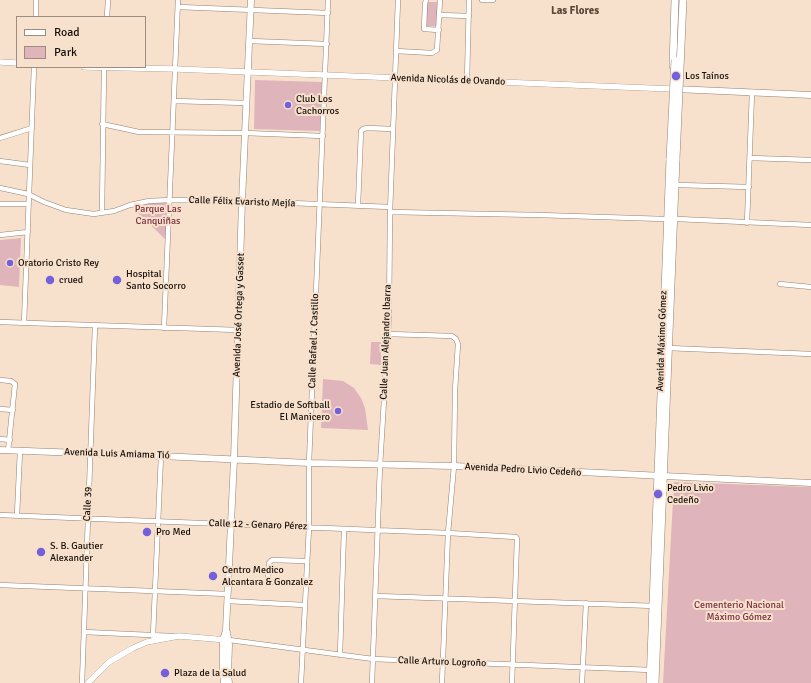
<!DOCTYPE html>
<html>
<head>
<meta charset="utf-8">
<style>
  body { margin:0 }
  #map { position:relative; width:811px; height:683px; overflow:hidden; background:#f7e1cd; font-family:Signika,sans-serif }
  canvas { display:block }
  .legend { position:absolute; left:16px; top:16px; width:130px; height:52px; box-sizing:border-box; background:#f7e1cd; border:1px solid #9d8d7f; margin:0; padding:5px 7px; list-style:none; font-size:12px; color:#171009 }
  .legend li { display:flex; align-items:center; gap:8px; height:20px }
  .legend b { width:20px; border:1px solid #9d8d7f }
</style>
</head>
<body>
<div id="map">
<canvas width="811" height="683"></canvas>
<ul class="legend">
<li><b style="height:5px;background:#fff"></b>Road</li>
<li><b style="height:11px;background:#dfb5bb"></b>Park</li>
</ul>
</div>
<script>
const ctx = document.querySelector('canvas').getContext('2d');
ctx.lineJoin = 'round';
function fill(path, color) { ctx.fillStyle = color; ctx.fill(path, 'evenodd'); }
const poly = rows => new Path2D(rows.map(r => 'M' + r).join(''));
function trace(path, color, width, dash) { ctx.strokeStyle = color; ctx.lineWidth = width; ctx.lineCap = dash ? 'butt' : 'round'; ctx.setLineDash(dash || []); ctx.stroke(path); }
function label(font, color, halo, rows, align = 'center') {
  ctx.font = font + ' Signika,sans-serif'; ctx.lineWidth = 4; ctx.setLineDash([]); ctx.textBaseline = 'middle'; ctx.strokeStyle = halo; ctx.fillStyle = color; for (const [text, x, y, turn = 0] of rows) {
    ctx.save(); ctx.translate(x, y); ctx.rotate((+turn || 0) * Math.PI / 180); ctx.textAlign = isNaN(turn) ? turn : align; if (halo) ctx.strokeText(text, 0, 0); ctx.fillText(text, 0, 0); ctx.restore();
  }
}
const green = poly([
  [427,2,437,2,437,26,427,26],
  [255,80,322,82,320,131,254,129],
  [170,202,168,242,134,209,143,204],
  [21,238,19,287,0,285,0,240],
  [371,342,381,342,381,365,370,364],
  [323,379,343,381,354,388,361,398,365,408,368,430,321,428],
  [674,482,811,487,811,683,663,683]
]);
const minor = poly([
  [426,0,425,4,424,29,439,30],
  [482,0,493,0],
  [178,7,328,13],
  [440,15,469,16],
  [36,17,36,0],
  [107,17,108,0],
  [250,41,327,44],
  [396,51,432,53,437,50,440,0],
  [467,81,469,0],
  [174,101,247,103],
  [102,124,139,132,245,133,323,136],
  [0,138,32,128],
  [750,158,811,160],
  [0,161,30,165],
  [678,185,749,187],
  [0,188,28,194,44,202,66,210,94,214,114,211,130,205,149,201,170,200,242,201,390,207],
  [0,204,28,204],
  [358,205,361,131,363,129,367,128,393,129],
  [390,212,539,215,664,219],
  [102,213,104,67],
  [677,219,811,225],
  [747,223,752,93],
  [0,235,28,232],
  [780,284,811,287],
  [0,322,238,330],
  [24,323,34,67],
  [164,328,178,0],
  [388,334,452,336,456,339,458,344,455,390,454,466,448,533,442,683],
  [668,348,811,354],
  [0,380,11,381,15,384,8,451],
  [0,409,13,410],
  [0,439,10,440],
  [0,515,448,533,516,537,517,539,512,683],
  [17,515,20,451],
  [305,583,271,582,268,578,269,563,272,560,306,561],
  [0,585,228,594],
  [376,596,655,606],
  [228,601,304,605],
  [84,632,172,636],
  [154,640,153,635,161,456],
  [229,640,373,659,651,670],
  [340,655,344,529],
  [82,683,95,326],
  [301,683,309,527,309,463,328,0],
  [372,683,380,466,389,318,390,212,398,0],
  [582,683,586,603]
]);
const tertiary = poly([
  [0,62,17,63],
  [84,67,176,69,672,89],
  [88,683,109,662,133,648,147,642,179,636,227,640]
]);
const secondary = poly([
  [675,89,811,95],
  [0,450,161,456,309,463,454,466,811,483],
  [227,632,229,645,228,675,229,683],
  [224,683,223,673,223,640,226,630,234,459,242,201,251,0]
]);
const primary = poly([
  [673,66,675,0],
  [650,683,670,159],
  [655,683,676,159]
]);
const primaryBridge = poly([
  [670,159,675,60],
  [676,159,683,0]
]);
const markers = [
  [676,76,5,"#7560db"],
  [288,105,4,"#7560db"],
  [10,263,4,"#7560db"],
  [50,280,5,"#7560db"],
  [117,280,5,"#7560db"],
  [338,411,4,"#7560db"],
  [658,494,5,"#7560db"],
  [147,532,5,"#7560db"],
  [41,552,5,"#7560db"],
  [213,576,5,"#7560db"],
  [165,673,5,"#7560db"]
];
const poiNames = [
  ["Los Taínos",685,76],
  ["Club Los",296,99],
  ["Cachorros",296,111],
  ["Oratorio Cristo Rey",18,263],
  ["Hospital",126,274],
  ["Santo Socorro",126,286],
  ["crued",59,280],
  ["Estadio de Softball",330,405,"right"],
  ["El Manicero",330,417,"right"],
  ["Pedro Livio",667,488],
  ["Cedeño",667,500],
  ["Pro Med",156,532],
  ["S. B. Gautier",50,546],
  ["Alexander",50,558],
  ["Centro Medico",222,570],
  ["Alcantara & Gonzalez",222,582],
  ["Plaza de la Salud",174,673]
];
const streetNames = [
  ["Avenida Nicolás de Ovando",448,80,2],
  ["Calle Félix Evaristo Mejía",242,202,2],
  ["Avenida José Ortega y Gasset",239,315,-88],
  ["Calle Rafael J. Castillo",314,341,-88],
  ["Avenida Máximo Gómez",662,341,-88],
  ["Calle Juan Alejandro lbarra",386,342,-88],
  ["Avenida Luis Amiama Tió",117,454,2],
  ["Avenida Pedro Livio Cedeño",523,470,3],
  ["Calle 39",88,504,-87],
  ["Calle 12 - Genaro Pérez",258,525,2],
  ["Calle Arturo Logroño",442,662,2]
];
const parkNames = [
  ["Parque Las",158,209],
  ["Canquiñas",158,221],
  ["Cementerio Nacional",739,605],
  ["Máximo Gómez",739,617]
];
const neighbourhoodNames = [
  ["Las Flores",575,11]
];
fill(green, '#dfb5bb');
trace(minor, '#95816f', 5.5);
trace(tertiary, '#95816f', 6);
trace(secondary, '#95816f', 7);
trace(primary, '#95816f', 8);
trace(minor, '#fff', 4.5);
trace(tertiary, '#fff', 5.5);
trace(secondary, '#fff', 6);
trace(primary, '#fff', 7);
trace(primaryBridge, '#95816f', 8, []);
trace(primaryBridge, '#fff', 7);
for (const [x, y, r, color] of markers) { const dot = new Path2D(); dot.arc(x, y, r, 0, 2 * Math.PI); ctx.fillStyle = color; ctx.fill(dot); trace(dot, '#f7e1cd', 1.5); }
label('10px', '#171009', '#f7e1cd', poiNames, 'left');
label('10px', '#171009', '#f7e1cd', streetNames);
label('10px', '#7a2f3f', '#f7e1cd', parkNames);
label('bold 11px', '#594737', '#f7e1cd', neighbourhoodNames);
</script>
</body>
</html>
